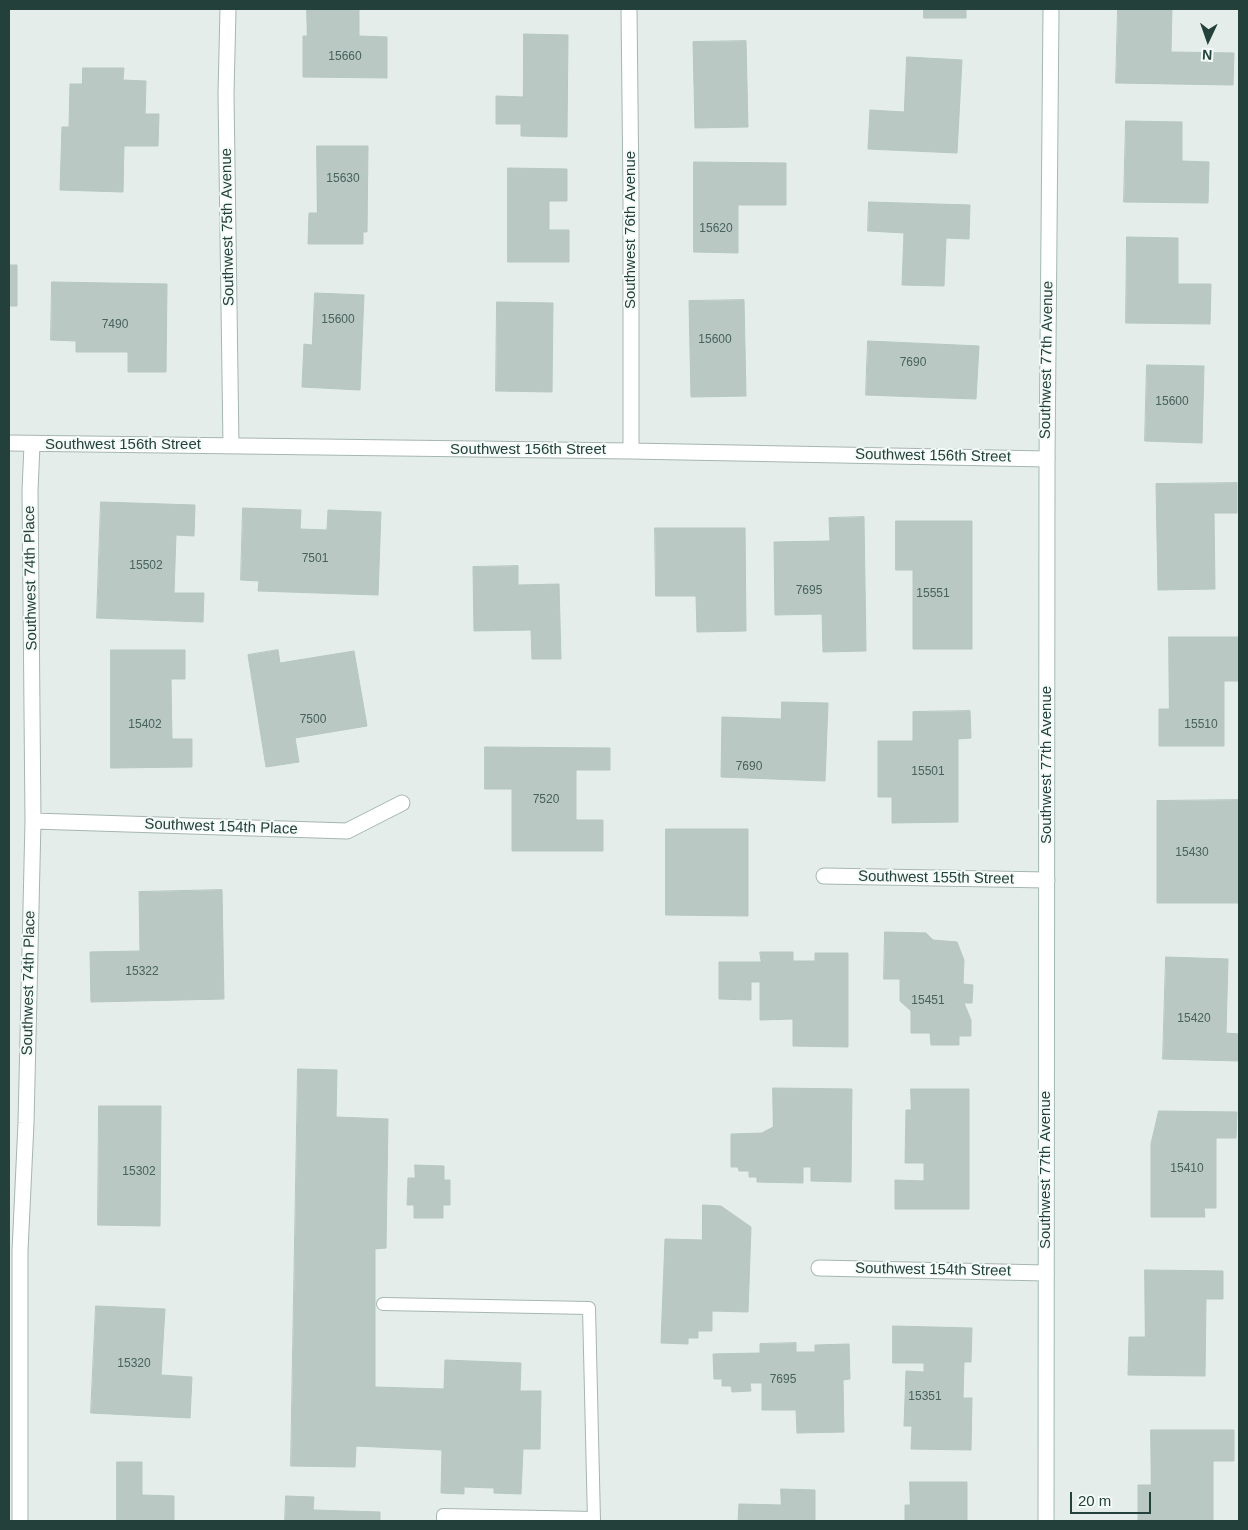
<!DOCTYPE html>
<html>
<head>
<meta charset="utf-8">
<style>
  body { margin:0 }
  #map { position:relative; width:1248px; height:1530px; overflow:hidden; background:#e4edea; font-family:Helvetica,sans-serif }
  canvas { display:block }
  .frame { position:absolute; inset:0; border:10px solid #23403a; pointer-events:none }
  .north { position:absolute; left:1183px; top:15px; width:50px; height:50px; -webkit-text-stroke:4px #f4faf7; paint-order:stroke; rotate:183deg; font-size:14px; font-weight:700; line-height:20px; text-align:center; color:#23403a }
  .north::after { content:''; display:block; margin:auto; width:18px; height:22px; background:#23403a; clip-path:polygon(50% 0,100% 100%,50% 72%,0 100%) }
  .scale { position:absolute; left:1070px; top:1492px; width:81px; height:22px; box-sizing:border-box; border:2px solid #23403a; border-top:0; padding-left:6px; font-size:15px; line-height:18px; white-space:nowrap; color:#23403a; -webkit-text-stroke:4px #f4faf7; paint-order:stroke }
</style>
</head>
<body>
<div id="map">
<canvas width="1248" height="1530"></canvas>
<div class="frame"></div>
<div class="north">N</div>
<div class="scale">20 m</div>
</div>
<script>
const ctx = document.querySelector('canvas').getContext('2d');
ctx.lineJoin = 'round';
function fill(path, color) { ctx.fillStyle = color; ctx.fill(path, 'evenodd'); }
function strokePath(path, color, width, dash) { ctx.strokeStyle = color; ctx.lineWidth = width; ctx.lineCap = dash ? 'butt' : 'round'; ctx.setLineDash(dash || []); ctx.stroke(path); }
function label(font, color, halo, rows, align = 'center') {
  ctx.font = font + ' Helvetica,sans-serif'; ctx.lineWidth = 4; ctx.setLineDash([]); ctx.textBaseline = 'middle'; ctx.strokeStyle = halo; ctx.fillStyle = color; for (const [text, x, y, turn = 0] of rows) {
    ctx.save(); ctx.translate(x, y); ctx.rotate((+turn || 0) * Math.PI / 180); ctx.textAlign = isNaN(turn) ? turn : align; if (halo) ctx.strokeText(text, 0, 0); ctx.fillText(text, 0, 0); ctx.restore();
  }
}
const building = new Path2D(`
  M307 9H359V36L387 37V78L303 77V36H307Z
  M924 9H966V18H924Z
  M1118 9H1172L1171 52 1234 53 1233 85 1116 83Z
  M524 34 568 35 567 137 521 136V124H496V96L523 97Z
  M746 41 748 127 695 128 693 42Z
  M907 57 962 60 957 153 868 149 870 110 904 112Z
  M83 68H124L123 80 146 81 145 114H159L158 146H124L123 192 60 190 62 127H69L70 84H82Z
  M1126 121 1182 122V161L1209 162 1208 203 1124 202Z
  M317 146H368L367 232H363V244H308L309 213H317Z
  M694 162 786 163V205H738V253L694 252Z
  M508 168 567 169V201H549V230H569V262H508Z
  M869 202 970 205 969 239 946 238 944 286 902 285 904 233 868 231Z
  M1127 237 1178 238V284H1211L1210 324 1126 323Z
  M9 265H17V306H9Z
  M52 282 167 284 166 372H128V352H76V341L51 340Z
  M315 293 364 295 360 390 302 387 304 344 312 345Z
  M744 300 746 396 691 397 689 301Z
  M497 302 553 303 552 392 496 391Z
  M868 341 979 346 976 399 866 395Z
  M1147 365 1204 366 1202 443 1145 441Z
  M1237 483V513H1214L1215 589 1158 590 1156 484Z
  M101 502 195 505 194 536 176 535 174 593H204L203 622 97 618Z
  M243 508 301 510 300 529 327 530 328 510 381 512 378 595 258 591 259 581 241 580Z
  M864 517 866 651 823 652 822 614 775 615 774 542 830 541 829 518Z
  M896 521H972V649H913V570H896Z
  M655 528H745L746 631 697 632 696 596H656Z
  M518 566V585L559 584 561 659H532L531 630 474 631 473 567Z
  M1169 637H1239V681H1224V746H1159V709H1169Z
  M111 650H185V679H171L172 739H192V767L111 768Z
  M278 650 280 663 354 651 367 726 295 738 299 762 266 767 248 655Z
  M782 702 828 703 825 781 721 777 722 717 781 719Z
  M970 711 971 738 958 739V822L892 823V797H878V741H913V712Z
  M485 747 610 748V770H576V820H603V851H512V789H485Z
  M1239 800V903H1157V801Z
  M666 829H748V916L666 915Z
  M222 890 224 999 91 1002 90 952 140 951 139 892Z
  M885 932 926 933 933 940 957 942 964 960 963 984 973 985 972 1003H964L971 1020V1036H959V1045H931L930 1033H911V1011L900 1001V979H884Z
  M760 952H793V961H815V953H848V1047L793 1046V1019L760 1020V982H751V1000L719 999V962H761Z
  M1166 957 1228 959 1226 1033 1239 1034V1061L1163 1059Z
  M298 1069 337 1070 336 1117 388 1119 386 1248 375 1249V1387L444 1389 445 1360 521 1363 520 1391H541L540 1449H523L521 1494 494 1493V1488L464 1487V1494L441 1493 442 1450 356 1446 355 1467 291 1466Z
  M773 1088 852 1089 851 1182 811 1181V1167H803V1183L757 1182V1177H749V1171H739L738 1167H731V1134L762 1133 773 1127Z
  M911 1089H969V1209H895V1180L924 1181V1163H905L906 1110H911Z
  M99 1106H161L160 1226 98 1225Z
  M1159 1111 1237 1112 1236 1138H1216V1208H1204L1205 1217H1151V1144Z
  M415 1165 444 1166V1180H450V1205H443V1218H414V1205H407L408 1178H415Z
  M703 1205 721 1206 751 1227 748 1312 712 1311V1331H698V1338H688V1344L661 1343 665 1239 702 1240Z
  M1145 1270 1223 1271V1299H1206L1205 1376 1128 1375 1129 1337H1145Z
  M96 1306 165 1309 161 1375 192 1377 190 1418 91 1413Z
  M893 1326 972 1328 971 1362H964L963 1398H972L971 1450 911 1449 912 1426H904L906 1371 924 1372V1363H893Z
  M796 1343V1352H815V1345L849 1344 850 1379 843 1380 844 1432 797 1433 796 1410H762V1383H750L751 1391 732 1392 731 1386H722V1379H714L713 1354 760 1353V1344Z
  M1151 1430H1234V1461H1213V1521H1138V1485H1151Z
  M117 1462H142V1495L174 1496V1521H117Z
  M910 1482H967V1521H905V1505H910Z
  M781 1489 815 1490V1521H738L739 1504 781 1505Z
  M286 1496 314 1497 313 1510 380 1512V1521H285Z`);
fill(building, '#b9c8c3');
strokePath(building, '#b6c7c1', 1);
const lane = new Path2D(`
  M383 1304 589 1308 594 1521
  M443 1521V1515L594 1518`);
const street = new Path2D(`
  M228 9 226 94 231 446
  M629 9 631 193V451
  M9 443 631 451 1047 459
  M33 821 347 831 402 803
  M824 876 1047 880
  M819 1268 1046 1273
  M20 1521V1251L26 1123 33 821 30 491 32 445`);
const secondary = new Path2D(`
  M1046 1521 1047 459 1051 9`);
strokePath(lane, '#a6b6b2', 14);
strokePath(street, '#a6b6b2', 17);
strokePath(secondary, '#a2b9b3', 17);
strokePath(lane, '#fff', 12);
strokePath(street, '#fff', 15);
strokePath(secondary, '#fff', 15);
label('12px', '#48625c', null, [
  ["15660",345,57],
  ["15630",343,179],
  ["15620",716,229],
  ["15600",338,320],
  ["7490",115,325],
  ["15600",715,340],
  ["7690",913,363],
  ["15600",1172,402],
  ["7501",315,559],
  ["15502",146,566],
  ["7695",809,591],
  ["15551",933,594],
  ["7500",313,720],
  ["15402",145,725],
  ["15510",1201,725],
  ["7690",749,767],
  ["15501",928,772],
  ["7520",546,800],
  ["15430",1192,853],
  ["15322",142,972],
  ["15451",928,1001],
  ["15420",1194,1019],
  ["15410",1187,1169],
  ["15302",139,1172],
  ["15320",134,1364],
  ["7695",783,1380],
  ["15351",925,1397]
]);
label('15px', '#23403a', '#f4faf7', [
  ["Southwest 75th Avenue",228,227,-91],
  ["Southwest 76th Avenue",631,230,-90],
  ["Southwest 77th Avenue",1047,360,-89],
  ["Southwest 156th Street",123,445],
  ["Southwest 156th Street",528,450],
  ["Southwest 156th Street",933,456,1],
  ["Southwest 74th Place",31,578,-91],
  ["Southwest 77th Avenue",1047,765,-90],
  ["Southwest 154th Place",221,827,2],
  ["Southwest 155th Street",936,878,1],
  ["Southwest 74th Place",29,983,-89],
  ["Southwest 77th Avenue",1046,1170,-90],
  ["Southwest 154th Street",933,1270,1]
]);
</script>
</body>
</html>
